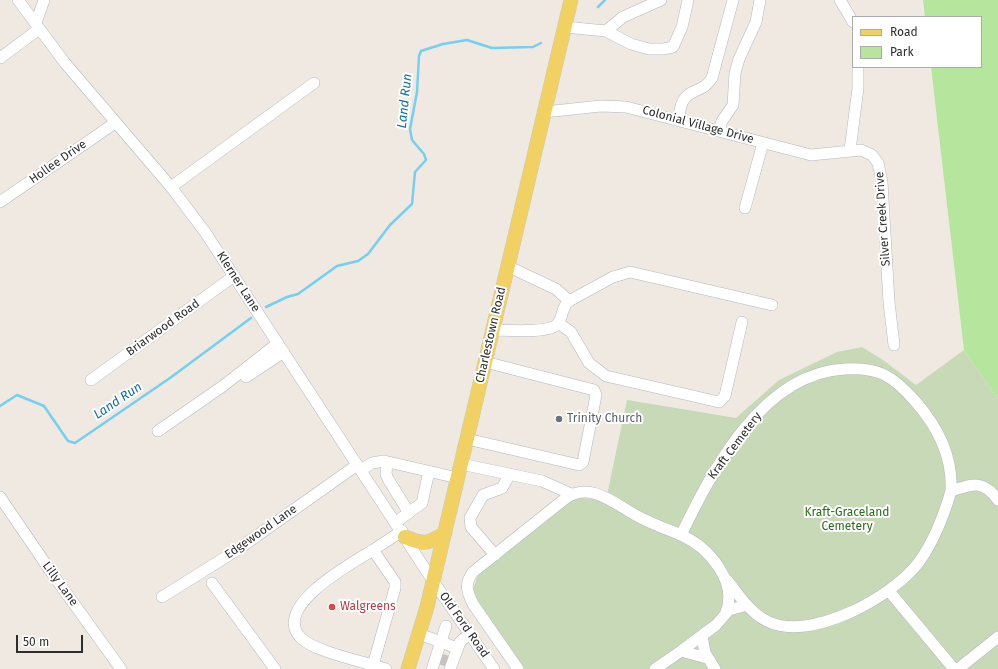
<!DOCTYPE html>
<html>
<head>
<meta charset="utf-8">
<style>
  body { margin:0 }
  #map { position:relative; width:998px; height:669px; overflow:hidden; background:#efe9e1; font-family:"Fira Sans",sans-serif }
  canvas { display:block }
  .legend { position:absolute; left:852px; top:16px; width:130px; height:52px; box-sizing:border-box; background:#fff; border:1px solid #ababab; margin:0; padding:5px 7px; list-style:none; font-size:12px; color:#2e2e2e }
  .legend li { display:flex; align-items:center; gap:8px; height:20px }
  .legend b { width:20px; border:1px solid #ababab }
  .scale { position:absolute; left:16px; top:635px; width:67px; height:18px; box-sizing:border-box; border:2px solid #2e2e2e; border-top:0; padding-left:5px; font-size:12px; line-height:14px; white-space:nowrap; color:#2e2e2e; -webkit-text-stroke:3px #fff; paint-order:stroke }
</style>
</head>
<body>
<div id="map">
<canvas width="998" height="669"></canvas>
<ul class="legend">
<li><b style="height:5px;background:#f2d163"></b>Road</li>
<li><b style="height:11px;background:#b6e59e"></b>Park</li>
</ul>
<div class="scale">50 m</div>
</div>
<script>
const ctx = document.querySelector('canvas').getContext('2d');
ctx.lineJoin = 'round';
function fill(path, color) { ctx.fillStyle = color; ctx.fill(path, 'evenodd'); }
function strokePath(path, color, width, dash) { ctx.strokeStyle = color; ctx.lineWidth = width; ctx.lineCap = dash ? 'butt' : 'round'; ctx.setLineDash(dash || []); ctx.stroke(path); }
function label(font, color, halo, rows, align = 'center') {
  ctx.font = font + ' "Fira Sans",sans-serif'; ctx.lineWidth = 4; ctx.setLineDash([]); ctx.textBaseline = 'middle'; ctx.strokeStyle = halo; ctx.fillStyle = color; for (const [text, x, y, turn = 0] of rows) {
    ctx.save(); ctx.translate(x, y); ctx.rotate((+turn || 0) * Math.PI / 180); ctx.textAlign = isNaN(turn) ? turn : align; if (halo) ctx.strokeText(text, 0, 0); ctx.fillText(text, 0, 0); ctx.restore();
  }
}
fill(new Path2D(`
  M923 0H998V399L964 350 931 67H981V17H925Z`), '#b6e59e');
fill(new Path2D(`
  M862 347 883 360 916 385 964 350 998 399V669H521L473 599V590L479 571 570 500 583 498 606 500 627 400 736 418 779 380 837 352Z`), '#c8d9b8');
strokePath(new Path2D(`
  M598 7 605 0
  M266 307 287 297 298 294 337 266 358 261 368 254 390 225 412 204 415 172 426 160 424 154 412 140 410 129 417 92 419 56 421 51 443 44 467 40 492 48 533 47 541 43
  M0 406 17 395 44 406 68 441 75 443 170 378 251 318`), '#75cff0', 2.5);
strokePath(new Path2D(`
  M437 658 447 661`), '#c8c4bd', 11, [11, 5.5]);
const minor = new Path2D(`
  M18 0 65 63 171 187 205 232 433 581 494 669
  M840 0 853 22
  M36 23 44 0
  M565 27 606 31 631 44 649 49H663L673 47 682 27 688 0
  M606 31 623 17 661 0
  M0 58 39 29
  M544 112 601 106 626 107 811 155 861 150 872 155 878 163 882 182 889 302 894 345
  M678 119C680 114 680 106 683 101 690 88 703 93 712 78L733 0
  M719 131 722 121 733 105 735 73 739 59 756 22 760 0
  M850 150 858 88V67
  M171 187 314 83
  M0 202 115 123
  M745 208 763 143
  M507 266 556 289 569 301
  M558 323 571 332 589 363 606 376 719 402 725 396 742 322
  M492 330C506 330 548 334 558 324 563 318 561 307 569 301L613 277 630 272 772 305
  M246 377 284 352
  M91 380 234 276
  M158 431 223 386 278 343
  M467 439 575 464 579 465 583 462 596 395 594 390 485 362
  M387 462 386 474 388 479 409 513
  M461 464 542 481 571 494
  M361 470 372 463 384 461 458 478
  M0 497 56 579 121 669
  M396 522 422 503 429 471
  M681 535C712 471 762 373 845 369 879 367 893 376 915 401 937 426 953 456 951 491
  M373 550 402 531
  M495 555 471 527 470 518 483 495 502 488 510 474
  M727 580C739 595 750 613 767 621 809 643 893 597 919 562 934 541 944 515 951 491 972 484 983 479 998 500
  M212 583 275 669
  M889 591 954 669
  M162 597 237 550 357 465
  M419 634 457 648
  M702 636 705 653 715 669
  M681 651 716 625 729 610 747 605
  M373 665 395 588V582L373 550C354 562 270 607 301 638 315 652 365 662 386 669
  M432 669 446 626
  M450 669 460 642 470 633
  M518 669 473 604C467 592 464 584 473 572L566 498C592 480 618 507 641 518 655 525 669 530 683 536 709 548 738 582 726 612
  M655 669 681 651 707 658
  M958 669 998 637`);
const major = new Path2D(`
  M405 537C424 545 428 544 445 533
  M408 669 427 607 571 0`);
strokePath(minor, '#b4b7c1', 12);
strokePath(major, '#c9c9c9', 15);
strokePath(minor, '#fff', 11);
strokePath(major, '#f2d163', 14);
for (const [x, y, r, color] of [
  [559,419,4,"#6b7280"],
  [332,607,4,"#e0444e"]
]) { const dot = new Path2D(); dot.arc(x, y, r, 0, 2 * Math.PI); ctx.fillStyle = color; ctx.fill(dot); strokePath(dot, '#fff', 1.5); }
label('12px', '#2e2e2e', '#fff', [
  ["Colonial Village Drive",698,125,15],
  ["Hollee Drive",58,162,-35],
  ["Silver Creek Drive",883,219,-94],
  ["Klerner Lane",238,282,57],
  ["Briarwood Road",163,328,-36],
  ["Charlestown Road",491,335,-77],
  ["Kraft Cemetery",735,446,-53],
  ["Edgewood Lane",261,532,-35],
  ["Lilly Lane",60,584,54],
  ["Old Ford Road",464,625,55]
]);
label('12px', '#5b616d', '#fff', [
  ["Trinity Church",567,419]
], 'left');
label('12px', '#2c6e1b', '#fff', [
  ["Kraft-Graceland",847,513],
  ["Cemetery",847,527]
]);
label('12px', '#be3a42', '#fff', [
  ["Walgreens",340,607]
], 'left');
label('italic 13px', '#0d6fa3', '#fff', [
  ["Land Run",405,101,-84],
  ["Land Run",118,401,-34]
]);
</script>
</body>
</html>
